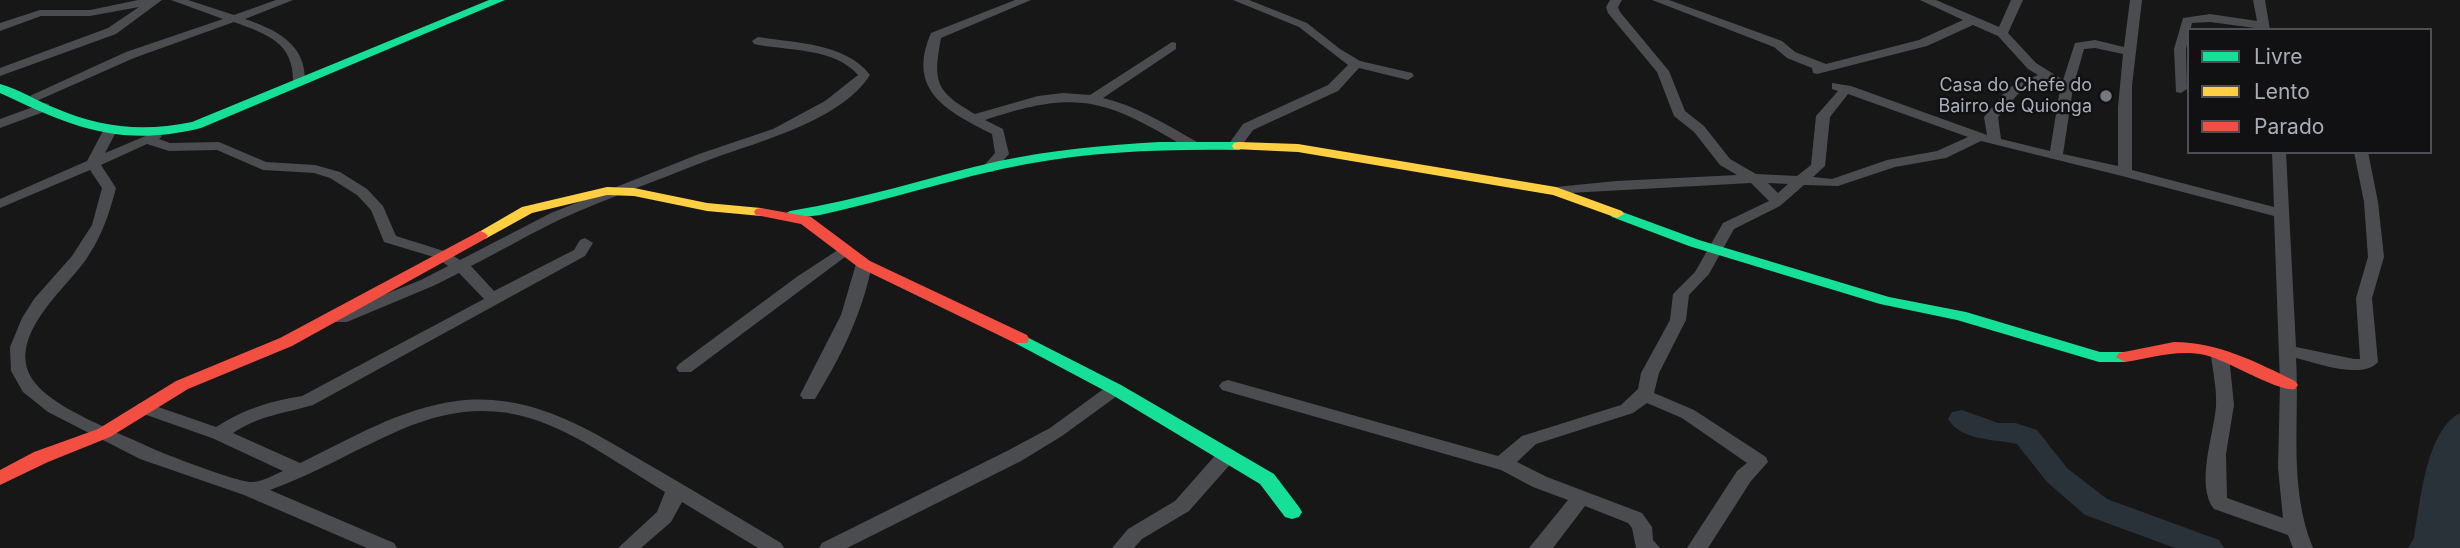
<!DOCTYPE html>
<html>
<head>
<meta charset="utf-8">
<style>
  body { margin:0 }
  #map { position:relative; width:2460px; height:548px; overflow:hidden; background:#171717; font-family:Inter,sans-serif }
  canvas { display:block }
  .legend { position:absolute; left:2187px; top:28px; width:245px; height:126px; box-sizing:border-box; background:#111113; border:2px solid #4d4f55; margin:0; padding:9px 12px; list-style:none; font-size:21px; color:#a8adb8 }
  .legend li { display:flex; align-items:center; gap:14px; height:35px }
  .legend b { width:35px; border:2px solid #4d4f55 }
</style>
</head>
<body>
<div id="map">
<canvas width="2460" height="548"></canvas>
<ul class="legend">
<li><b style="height:9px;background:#16e098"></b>Livre</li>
<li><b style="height:9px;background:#ffcf43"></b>Lento</li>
<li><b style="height:9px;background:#f24e42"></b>Parado</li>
</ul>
</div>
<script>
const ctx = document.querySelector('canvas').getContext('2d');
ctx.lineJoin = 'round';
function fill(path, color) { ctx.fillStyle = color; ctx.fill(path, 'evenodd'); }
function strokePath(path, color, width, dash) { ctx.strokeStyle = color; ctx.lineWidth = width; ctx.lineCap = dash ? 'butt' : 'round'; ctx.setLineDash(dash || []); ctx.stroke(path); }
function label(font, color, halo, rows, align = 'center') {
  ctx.font = font + ' Inter,sans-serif'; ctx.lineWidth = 5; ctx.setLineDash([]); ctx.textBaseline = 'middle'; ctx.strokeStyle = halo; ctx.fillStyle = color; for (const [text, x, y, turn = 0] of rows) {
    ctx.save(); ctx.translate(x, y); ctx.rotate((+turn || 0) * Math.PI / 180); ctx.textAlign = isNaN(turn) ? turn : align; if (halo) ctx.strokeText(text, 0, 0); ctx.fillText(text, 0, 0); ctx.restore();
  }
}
fill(new Path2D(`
  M2460 413V548H2408L2414 538C2420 504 2426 430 2460 413Z`), '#2a3239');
fill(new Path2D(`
  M1962 410 1998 423H2015L2037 430 2067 468 2107 499 2219 540 2224 548H2175L2085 515 2047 482 2017 444C1995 439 1961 441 1948 419L1952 412Z`), '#2a3239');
fill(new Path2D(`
  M138 0H162L116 34 0 76V68L108 28 139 7 90 16H41L0 31V23L40 10H90Z
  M171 0H188L234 15 276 0H293L245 19C277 30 306 44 305 82L299 86 293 82C294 42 266 34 234 22L134 58 32 103H22L21 100 126 52 223 19Z
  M1015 0H1031L941 38C933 82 935 91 975 114L1038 96 1063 93 1090 95 1172 42 1176 43V49L1103 98C1137 106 1167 125 1197 142L1199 145 1197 148H1187C1105 99 1078 89 985 120L1003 129 1009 154 993 172H983L981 169 995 153 992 134C947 111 906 91 931 33Z
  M1233 0H1249L1307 23 1340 49 1360 61 1412 73 1414 76 1408 80 1359 68 1338 91 1253 130 1240 148H1230L1228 145 1243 124 1328 85 1348 65 1299 27Z
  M1610 0H1622L1618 7 1620 12 1669 71 1685 111 1704 126 1730 159 1756 174 1797 176 1811 165 1816 116 1838 91 1832 89V83L1851 86 1987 135 1984 117 2008 88 2038 75 2028 69 1998 36 1973 25 1927 46 1817 74 1813 73 1812 68 1787 58 1774 47 1652 0H1669L1782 41 1795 52 1826 64 1919 40 1963 20 1920 0H1936L1999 27 2011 0H2023L2008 33 2036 63 2063 80 2075 43 2095 40 2124 47 2130 0H2142L2132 86V170L2274 207 2272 152H2286L2296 347 2354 359H2360L2356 298 2368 257 2364 202 2354 152H2368L2378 202 2384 257 2372 298 2378 362C2363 380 2316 363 2296 358 2300 422 2288 487 2313 548H2293L2288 535 2214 509C2195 485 2214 434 2216 406 2217 390 2213 372 2211 356L2220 351 2229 356 2234 405 2226 454 2227 498 2283 518 2278 468 2280 384 2274 216 2122 176 1981 141 1946 158 1895 167 1838 186 1804 185 1780 206 1734 229 1709 274 1689 295 1686 320 1659 373 1654 393 1694 410 1766 457 1768 462 1751 481 1708 548H1687L1737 471 1747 463 1682 418 1647 403 1633 413 1536 444 1517 462 1547 477 1642 513 1652 527 1653 540 1660 548H1636L1632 528 1628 523 1585 506 1553 548H1529L1568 500 1533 487 1501 470 1222 390 1219 386 1222 382 1228 380 1498 456 1522 436 1621 405 1638 389 1641 373 1670 320 1673 294 1695 272 1723 223 1769 201 1751 183 1551 194 1549 191 1556 187 1616 181 1737 175 1720 165 1694 132 1674 116 1657 72 1608 13 1606 7ZM2095 48 2123 54 2118 107V166L2063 154 2073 88 2084 49ZM2047 81 2060 89 2050 151 2001 139 1998 117 2018 94ZM1848 94 1968 137 1937 151 1887 160 1832 179 1813 177 1825 166 1830 117ZM1768 183 1788 184 1778 193Z
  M2253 0H2265L2270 30 2210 22 2192 23 2186 49 2187 89 2181 93 2176 92 2174 49 2183 18 2210 14 2257 21Z
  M758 37C795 43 846 43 870 75 840 122 756 142 706 161 658 180 608 198 561 219 531 233 501 251 471 266L494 291 574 250 580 240 585 238 593 243 585 256 313 405C282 414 261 415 233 433L300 463C350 439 401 408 457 401 534 391 594 433 658 470 699 494 740 518 781 543L784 548H758L682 502 671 522 641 548H618L657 512 665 492C572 436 514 381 400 430 356 449 315 474 270 490L394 543 397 548H367L244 495 140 459 48 412 23 392 11 371 10 347 22 318 34 299 72 256 92 225 102 188 90 170 0 208V199L87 161 103 131 108 130 115 134 105 153 155 132 162 136 159 139 170 143 219 142 266 162 315 165 340 172 367 189 383 206 396 236 447 252 460 260 551 213 699 154 773 129 825 101 858 75C834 47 786 51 754 44L752 41ZM147 144 169 151 217 150 263 170 314 173 330 178 357 195 371 210 384 242 437 258 448 266 421 280 335 314 333 318 335 322H347L433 286 459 273 484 299 302 396C270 401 244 409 216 427L144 402 138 404 135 408 138 412 212 438 283 471C274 475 263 481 253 482 242 484 161 453 147 446 117 432 56 409 36 384 1 342 63 291 85 261 101 238 109 215 116 188L101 165Z
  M44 103 49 104V110L0 128V119Z
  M844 246 852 251 849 254 691 372H679L676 368 679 364 798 276Z
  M864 259 872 264C863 312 841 357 815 399H803L800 395 841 315 856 264Z
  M1115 383 1121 385 1124 389 1121 393 1062 436 1021 461 847 548H819L822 543 1007 451 1050 428 1109 385Z
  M1227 449 1234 450 1236 455 1234 460 1189 511 1142 539 1134 548H1112L1128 529 1175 501 1220 450Z`), '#4b4c50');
fill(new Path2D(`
  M489 0H505L201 128C119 148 73 127 0 93V84C19 89 37 101 55 108 101 128 143 132 192 122Z
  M1159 142H1239L1246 146 1239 150C1168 149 1097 151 1027 164 957 177 889 200 820 215L790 219 783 215 790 211C861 200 929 177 999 161 1052 150 1105 145 1159 142Z
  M1617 210 1699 240 1889 297 1966 312 2100 352H2125L2134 357 2125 362H2099L1957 320 1880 304 1689 246 1612 217 1610 214 1612 211Z
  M1021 334 1121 385 1274 474 1299 507 1302 512 1299 517 1292 519 1285 517 1260 484 1109 393 1015 343 1013 339Z`), '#16e098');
fill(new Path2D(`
  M1239 142 1298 144 1556 187 1622 211 1624 214 1617 218 1553 195 1298 152 1234 149 1232 146 1234 143Z
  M607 187 634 188 707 203 761 208 768 212 761 216 707 211 634 196 607 195 532 213 485 239H475L472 236 522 207Z`), '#ffcf43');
fill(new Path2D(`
  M761 208 811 217 870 261 1027 335 1029 339 1027 343H1015L858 267 801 224 756 215 754 212 756 209Z
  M480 231 485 233 488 236 485 239 292 346 188 389 110 437 48 462 0 485V470L34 452 98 429 176 381 280 338Z
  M2174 342C2218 342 2256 362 2295 381L2298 385 2295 389C2280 393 2227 360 2205 355 2177 349 2153 358 2125 362L2116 357 2119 353Z`), '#f24e42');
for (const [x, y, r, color] of [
  [2106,96,7,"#757880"]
]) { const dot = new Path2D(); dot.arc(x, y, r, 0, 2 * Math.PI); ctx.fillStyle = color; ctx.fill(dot); strokePath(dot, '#111113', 2.5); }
label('18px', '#a8adb8', '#111113', [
  ["Casa do Chefe do",2092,86],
  ["Bairro de Quionga",2092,107]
], 'right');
</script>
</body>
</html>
